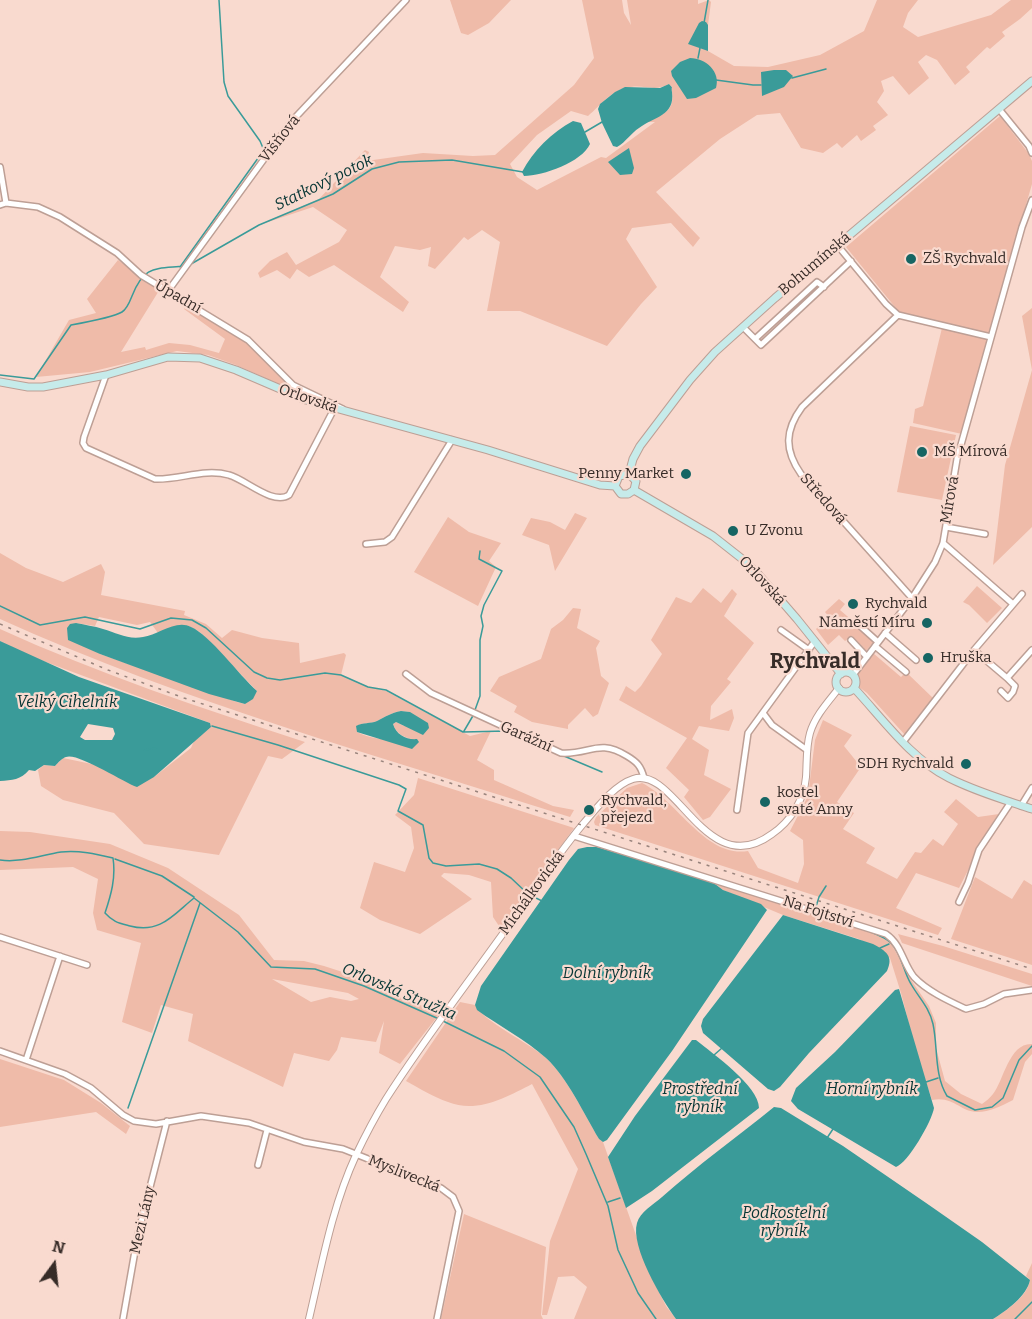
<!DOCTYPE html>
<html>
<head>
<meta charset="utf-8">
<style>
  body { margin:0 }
  #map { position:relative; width:1032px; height:1319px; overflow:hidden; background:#f9dacf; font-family:Bitter,serif }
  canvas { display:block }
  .north { position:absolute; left:24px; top:1235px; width:60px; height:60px; -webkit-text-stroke:4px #f9dacf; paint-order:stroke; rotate:15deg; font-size:16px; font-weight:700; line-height:24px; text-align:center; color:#372c28 }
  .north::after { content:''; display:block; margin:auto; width:21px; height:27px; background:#372c28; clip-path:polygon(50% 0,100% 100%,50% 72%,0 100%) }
</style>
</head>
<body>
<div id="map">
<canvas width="1032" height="1319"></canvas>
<div class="north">N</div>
</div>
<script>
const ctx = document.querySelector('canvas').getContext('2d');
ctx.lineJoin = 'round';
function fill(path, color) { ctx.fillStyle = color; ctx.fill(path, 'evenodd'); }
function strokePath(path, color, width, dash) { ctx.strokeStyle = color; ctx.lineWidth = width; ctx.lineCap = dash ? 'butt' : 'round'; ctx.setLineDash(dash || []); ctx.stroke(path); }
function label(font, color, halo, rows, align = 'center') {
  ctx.font = font + ' Bitter,serif'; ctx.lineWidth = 4.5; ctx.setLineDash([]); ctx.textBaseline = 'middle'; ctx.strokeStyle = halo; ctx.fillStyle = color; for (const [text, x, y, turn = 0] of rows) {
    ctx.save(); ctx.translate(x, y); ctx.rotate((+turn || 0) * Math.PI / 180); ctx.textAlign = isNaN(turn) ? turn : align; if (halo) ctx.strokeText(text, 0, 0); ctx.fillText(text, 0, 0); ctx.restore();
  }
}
fill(new Path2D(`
  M450 0H511L489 23 468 35 461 33Z
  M582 0H622L624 13 631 25 627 0H698V4L709 0 711 2 708 25V51L734 66 768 67 820 55 864 31 877 0H918L908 13 903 27 918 37 991 15 1011 0H1032V8L1020 19 1002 32 1005 36 990 49 987 47 966 67 970 72 955 85 937 60 926 55 918 62 929 78 909 95 893 76 881 81 884 91 877 102 888 115 873 126 876 130 861 141 857 135 842 148 837 143 823 153 801 148 780 113 757 115 720 139 656 192 700 238 693 247 671 223 632 228 626 239 657 287 641 304 607 346 520 311H487L500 242 482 230 468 240 464 237 435 269 428 266 431 247 420 250 395 246 380 277 409 302 403 312 334 265 309 277 297 269 290 279 277 270 260 278 258 273 270 261 287 252 296 265 339 242 347 230 313 207 259 225 319 199 365 150 369 152 366 161 423 153 473 156 495 155 574 85 594 58ZM669 84C674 90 671 85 672 92 675 112 662 114 647 122H655L606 158 601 157 537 190 517 177 510 164 537 135 571 111 588 116C601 105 613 88 631 87 647 85 654 92 669 84Z
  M1000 116 1029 154 1032 161V184L989 333 910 316 899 312 846 247Z
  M118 260 160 289 121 352 145 347 146 350 169 343 190 345 219 353 225 339 184 309 186 305 245 341 299 393 236 365 208 355 177 351 90 372 36 377 69 320 96 313 87 299Z
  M1032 308V527L993 565 1005 465 1032 370 1022 316Z
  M942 328 988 338 962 434 913 423 915 409 923 406Z
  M910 426 956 435 942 500 897 492Z
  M575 513 587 518 555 571 549 545 522 535 531 518 550 522 565 530Z
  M448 517 469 532 501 543 489 561 496 567 478 606 414 572Z
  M0 553 26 568 63 582 101 564 105 572 101 595 185 611 184 615 206 624 222 638 232 630 262 638 299 643 300 663 344 653 346 655 341 675 367 686 386 691 470 736 491 731 477 760 494 770V780L553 806 574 810 570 817C379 756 183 702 0 619ZM99 617 137 625 150 622 158 633C178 625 185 621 202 634L257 691 245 704 237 702 100 654 76 623 95 626ZM401 711 410 712 404 726 396 722 393 724C395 732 404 738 412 739 393 740 374 741 357 732V726C363 722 370 724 377 721 385 717 391 713 401 711Z
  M977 586 1002 608 987 623 969 605 963 602Z
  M703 588 721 603 732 589 737 594 724 616 754 643 727 679 731 682 711 706 710 720 732 709 734 718 729 731 699 726 692 739 709 750 704 775 731 789 710 817 703 820 684 797 689 790 666 768 687 738 619 700 626 686 635 692 641 686 662 654 651 640 676 597 691 603Z
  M839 599 845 604 840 610 875 640 853 667 849 668 841 664 855 652 858 655 864 648 852 636 845 641 839 635 828 645 816 629 829 617 825 612Z
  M573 608 581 609 577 628 600 641 596 648 601 676 609 683 598 714 593 717 585 708 568 725V729L532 722 514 712 517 706 490 691 499 677 541 659 551 629 563 620Z
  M0 629C99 674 201 708 305 742L282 759 268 756 219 855 144 844 114 813 63 800 41 786 38 770 44 765 55 766 63 758 154 777 191 748 194 741 211 727 210 723 27 655 0 641Z
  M873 653 901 677 906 672 934 699 905 735 867 693 859 687 857 674Z
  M823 720 852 735 844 746 861 767 837 802 854 813 843 829 875 848 866 863 897 879 915 852 921 853 933 839 943 846 958 824 944 812 956 799 978 817 999 814 989 829 959 888 916 873 896 908 942 928 938 935 595 825 594 822 596 817 627 788 642 783C677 800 705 858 748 851L758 868 798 883 804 864 803 840 790 831 808 796 815 740Z
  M418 778 574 828 501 929 493 917 491 882 469 875 444 873 441 876 472 899 420 934 380 920 360 908 374 862 405 872 414 848 411 827 395 815 414 795Z
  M0 831 30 832 110 844 168 868 239 915 274 960 304 961 324 966 361 978 406 1000 441 1012 400 1064 379 1053 384 1021 376 1042 341 1037 337 1050 329 1061 294 1053 283 1087 188 1041 193 1014 161 1005 152 1033 122 1022 141 943 97 930 93 913 98 879 73 867 0 870ZM272 979 348 993 359 999 351 1001 330 997 311 1002Z
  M975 877 1012 899 1024 880 1032 885V965L951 939Z
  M711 881 877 934 891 943 911 980 929 1006 936 1023V1048L945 1081 961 1094 982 1104C986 1101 990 1098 993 1094 1004 1080 1009 1043 1032 1044V1054L1025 1062 1013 1100C1001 1106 990 1112 977 1112 960 1112 954 1096 932 1100L917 1055 901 993 890 958 859 939 783 915 723 890Z
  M898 934 943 946 1032 974V986L902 943Z
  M460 1002 475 1005C483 1021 529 1043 545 1057 567 1077 584 1114 599 1139L603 1142 649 1272 666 1306 676 1319H574L587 1287 574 1276 558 1277 547 1315H542L550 1241 578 1169 532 1084C507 1097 477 1114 448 1102 433 1097 419 1088 406 1081Z
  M0 1059 64 1080 101 1103 130 1126 126 1134 96 1112 0 1127Z
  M464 1214 546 1247 541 1315 543 1319H441Z
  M1032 1263V1319H993C1006 1311 1028 1296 1030 1280L1026 1276Z`), '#efbba9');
fill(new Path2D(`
  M702 21 706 22 708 25V51L688 44 699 23Z
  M690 58C706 58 721 72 716 88L696 98 687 99 672 76 671 71 680 62Z
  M774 70H786L793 76 784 87 762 96 761 72Z
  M669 84C674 90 671 84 672 92 675 116 655 116 639 128 631 133 626 142 617 147L613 146 602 123 598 109 600 104 615 92 625 87 660 88Z
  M573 121 581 123 590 144C582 162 543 176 524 176L522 172C533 151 552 132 573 121Z
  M629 148 634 168 632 174 620 175 608 162Z
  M76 623C85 625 94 626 103 629 117 633 128 640 143 637 158 635 176 619 191 627 210 635 239 675 257 691L253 699 245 704 209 694 100 654 68 640 67 628 70 624Z
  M0 641 79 677 210 723 211 727 154 777 137 787C123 782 77 752 66 757 62 758 58 763 55 766L44 765 35 771 29 770C21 780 12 780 0 781ZM88 724 113 728 115 734 112 740H85L80 737Z
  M401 711 410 712 428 723 429 728 423 735 396 722 393 724C396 735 407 740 417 739L419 742 412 749 357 732 356 726C363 722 370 724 377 721 385 717 391 713 401 711Z
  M587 847H597L711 881 723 890 761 904 767 910 672 1051 607 1140 603 1142 599 1139C584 1114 567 1077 546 1058 525 1039 499 1026 477 1010L475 1005 481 986 569 860 578 849Z
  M783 915 873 944C886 951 894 956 887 971L809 1053 780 1087 774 1091 768 1089 703 1033 701 1026 703 1019Z
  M899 989 934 1108C932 1121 908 1163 896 1167L798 1109 791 1101 796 1088 835 1052 895 990Z
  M692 1040H696C713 1054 759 1086 759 1108L652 1191 626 1208 608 1157 635 1116Z
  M774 1107 781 1108 843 1146 929 1205 982 1242 1030 1280C1027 1296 1006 1311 993 1319H676C662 1300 630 1246 637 1223 640 1212 654 1204 662 1197 698 1165 737 1137 774 1107Z`), '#3a9b99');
strokePath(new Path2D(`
  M704 23 708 0
  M698 58 700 48
  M792 78 826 69
  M716 80 753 85H761
  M585 132 602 122
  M191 264 259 225 333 194 372 169 399 162 452 160 523 172
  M180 267 261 154 263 148 260 141 228 96 224 82 219 0
  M0 375 34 379 71 325C82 323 114 317 122 312 127 309 130 301 132 296 144 265 155 269 184 266
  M0 606 40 625 85 617 140 629 171 618 192 620 206 628 254 672 267 678 280 680 325 673 341 675 368 687 386 690 463 732 506 731 524 739
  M475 710 480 696V640L483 626 481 616 484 605 502 571 479 559 480 551
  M212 726 278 745 399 785 406 789 398 811 423 825 429 858 433 863 446 866 479 864 497 869 511 878 528 894
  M464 731 474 714
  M144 750 157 748
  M564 756 602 772
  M115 859 162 876 194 897
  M0 860C21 863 41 855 61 852 79 850 96 854 113 858 116 878 111 895 105 913 113 922 119 923 130 926 160 934 173 915 194 898L238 932 271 967 315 969 364 986 439 1019
  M532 896 542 901
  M788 906C808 913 879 930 891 943 902 954 903 971 911 984 919 998 929 1007 933 1024 938 1047 934 1075 947 1096L975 1110 992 1107 1003 1098 1019 1060 1032 1046
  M815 910 819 897 826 886
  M880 948 889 944
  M443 1021 504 1051 540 1077 574 1127 586 1154 608 1206 618 1250 638 1293 656 1319
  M714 1055 722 1048
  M926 1082 938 1078
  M128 1108 200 903
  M827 1138 833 1129
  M608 1202 620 1198
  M1015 1319 1032 1302`), '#3a9b99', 1.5);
const minor = new Path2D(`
  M999 109 1029 146 1032 153
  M0 167 6 203
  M0 205 6 203 38 207 60 217 117 253 141 275 248 340 293 385 343 409
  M838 246 886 304 898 315 991 337
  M168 291 291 122 406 0
  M898 315 802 407C785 430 784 450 801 474L912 598
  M743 327 761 345 851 261
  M755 339 817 282 824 287
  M106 375 84 437 83 443 86 448 155 479C180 480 204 468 229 475 245 479 273 506 289 495L334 409
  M946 527 985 534
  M943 543 1013 604
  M366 544 385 542 392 537 452 440
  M858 624 878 642
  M781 630 809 650
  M885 633 916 660
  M851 640 867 657
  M875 646 906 672
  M974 650 1007 678 1032 650
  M406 674 431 693 561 753C590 755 598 738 627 756 637 762 641 766 644 778
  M853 675 912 598 935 562 943 543 957 459 1022 227 1032 200
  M1001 691 1008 698 1013 692 1015 686 1007 678
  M763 713 772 725 807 750
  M903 742 974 650 1022 594
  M1021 806 1032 788
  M737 810 748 733 815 641
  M574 836 886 934C902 945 903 964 914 977 927 991 949 1001 966 1009L984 1004 1004 994 1032 990
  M959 902 968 883 979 850 1011 802
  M0 937 87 965
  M0 1051 65 1074 91 1088 123 1115 134 1121 156 1124 201 1116 249 1123 304 1142 343 1149 441 1188 453 1197 459 1211 437 1319
  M26 1060 60 956
  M258 1165 267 1130
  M123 1319 138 1234 167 1121`);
const tertiary = new Path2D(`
  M309 1319C322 1264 332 1207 356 1155 365 1136 375 1117 386 1099 421 1044 461 992 499 939 527 901 553 860 583 824 596 809 614 785 633 779 676 765 706 883 772 834 791 821 804 800 806 777 807 762 806 747 810 733 815 716 828 702 839 688`);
const secondary = new Path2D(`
  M0 382 28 387H43L106 375 168 357 200 358 236 370 306 400 488 450 600 485 615 486
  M629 474 633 459 640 446 690 380 715 352 775 298 1032 81
  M629 474 636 481 634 490
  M615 486 621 494H628L634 490
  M615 486 619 476 629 474
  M634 490 713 536 741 558 758 574 797 619 841 674
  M836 682a10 10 0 1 1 20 0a10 10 0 1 1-20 0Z
  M854 688C883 719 910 758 949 778 975 791 1004 800 1032 809`);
strokePath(minor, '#bd9f95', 8);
strokePath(tertiary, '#bd9f95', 8);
strokePath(secondary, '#bd9f95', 9);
strokePath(minor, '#fff', 5);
strokePath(tertiary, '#fff', 6);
strokePath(secondary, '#c6ebea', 7);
strokePath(new Path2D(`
  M0 624 108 670 184 698 1032 969`), '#98837c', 1.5, [3, 6]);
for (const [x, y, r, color] of [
  [911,259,6,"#166563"],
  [922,452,6,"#166563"],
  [686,474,6,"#166563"],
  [733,531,6,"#166563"],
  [853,604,6,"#166563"],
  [927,623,6,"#166563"],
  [928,658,6,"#166563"],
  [966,764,6,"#166563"],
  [765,802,6,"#166563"],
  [589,810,6,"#166563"]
]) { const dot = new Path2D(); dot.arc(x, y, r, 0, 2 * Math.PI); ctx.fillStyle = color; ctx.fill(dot); strokePath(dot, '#f9dacf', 2); }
label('15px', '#372c28', '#f9dacf', [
  ["Višňová",280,139,-52],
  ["Bohumínská",815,264,-40],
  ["Úpadní",178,297,30],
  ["Orlovská",308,399,19],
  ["Středová",823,499,49],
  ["Mírová",950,500,-80],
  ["Orlovská",762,581,47],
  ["Garážní",526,737,24],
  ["Michálkovická",532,893,-54],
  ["Na Fojtství",818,912,18],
  ["Myslivecká",404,1174,22],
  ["Mezi Lány",143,1220,-77]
]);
label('15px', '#372c28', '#f9dacf', [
  ["ZŠ Rychvald",923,259],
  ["MŠ Mírová",934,452],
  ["Penny Market",674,474,"right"],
  ["U Zvonu",745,531],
  ["Rychvald",865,604],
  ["Náměstí Míru",915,623,"right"],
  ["Hruška",940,658],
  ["SDH Rychvald",954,764,"right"],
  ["kostel",777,793],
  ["svaté Anny",777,810],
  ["Rychvald,",601,801],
  ["přejezd",601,818]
], 'left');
label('italic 16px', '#073635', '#f9dacf', [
  ["Statkový potok",324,183,-26],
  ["Velký Cihelník",67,703],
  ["Dolní rybník",607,974],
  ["Orlovská Stružka",399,992,23],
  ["Prostřední",700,1090],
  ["rybník",700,1108],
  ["Horní rybník",872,1090],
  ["Podkostelní",784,1214],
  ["rybník",784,1232]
]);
label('bold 21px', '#372c28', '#f9dacf', [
  ["Rychvald",815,662]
]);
</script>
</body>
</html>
